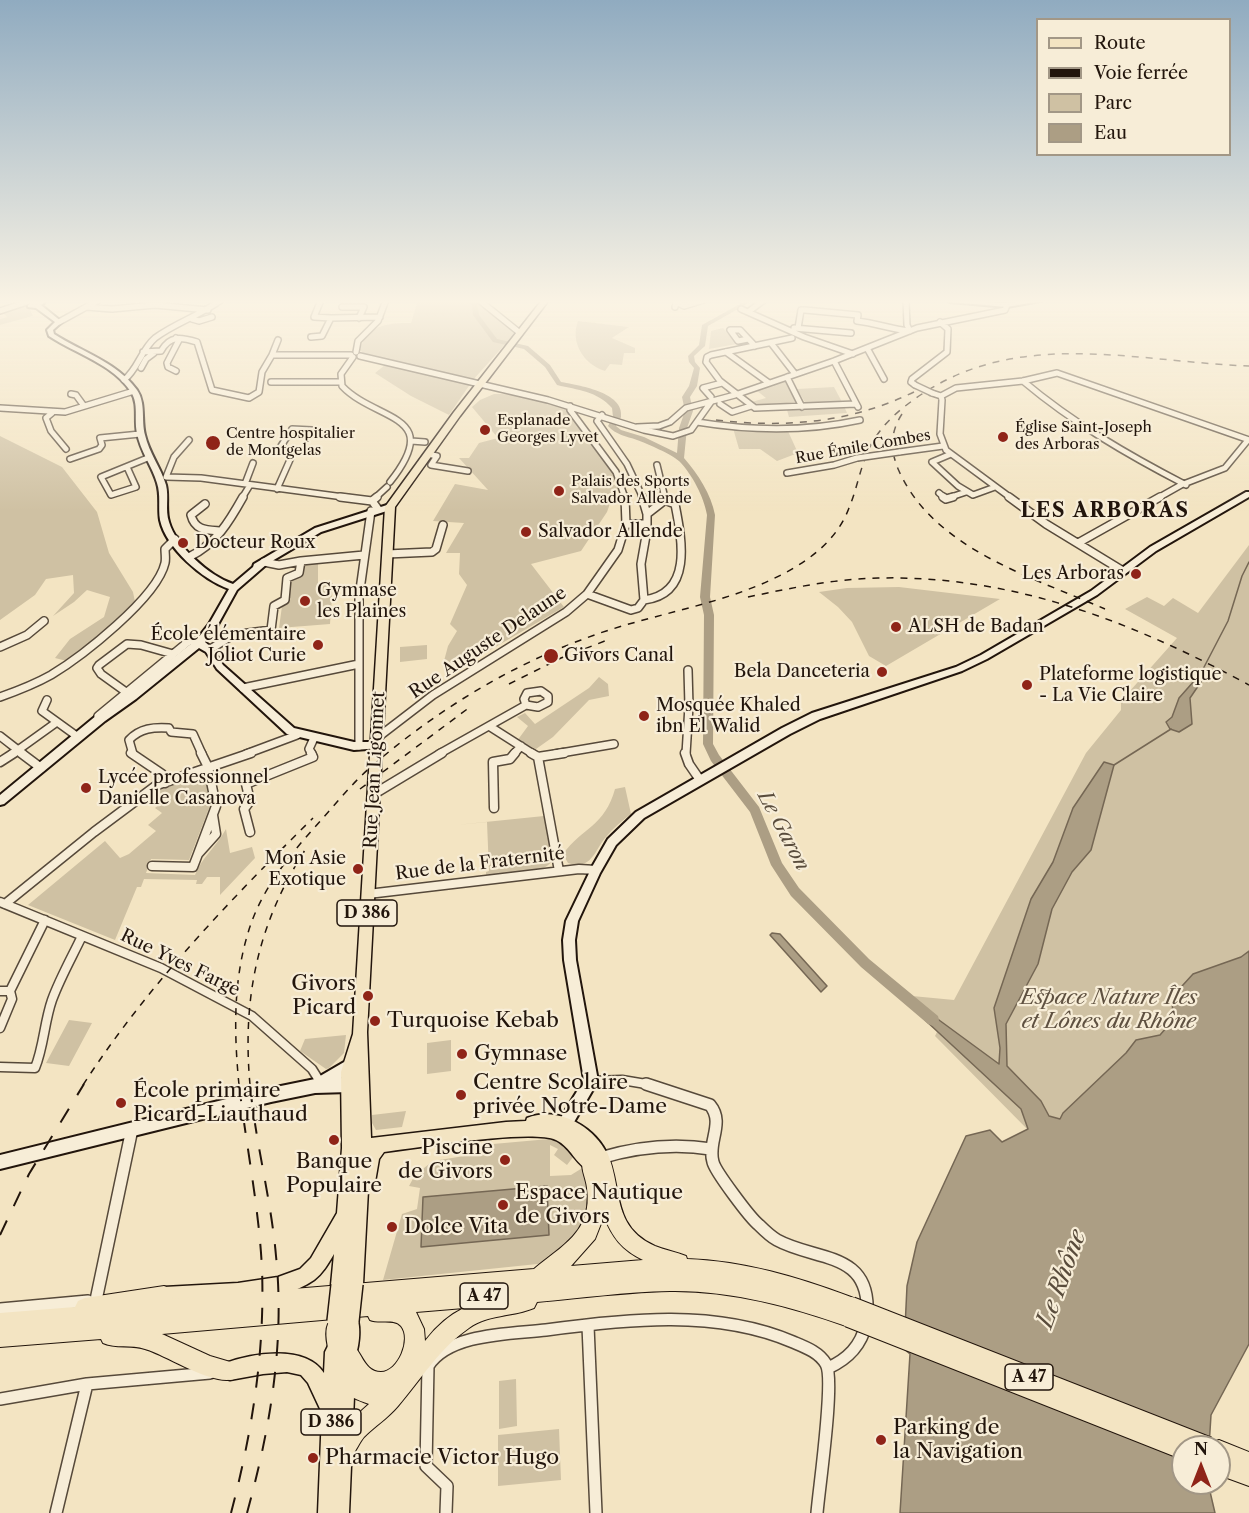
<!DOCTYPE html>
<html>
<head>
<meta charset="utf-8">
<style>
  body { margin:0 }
  #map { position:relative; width:1249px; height:1513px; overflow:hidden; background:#f3e4c2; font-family:"Libre Caslon Text",serif }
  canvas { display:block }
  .legend { position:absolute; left:1036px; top:18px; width:195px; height:138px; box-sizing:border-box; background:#f7edd7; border:2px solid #a29786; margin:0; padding:8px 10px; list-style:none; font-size:18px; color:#22150c }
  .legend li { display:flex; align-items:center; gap:12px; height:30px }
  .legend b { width:30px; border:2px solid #a29786 }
  .north { position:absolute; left:1171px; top:1435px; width:60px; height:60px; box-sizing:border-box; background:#f7edd7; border:2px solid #a29786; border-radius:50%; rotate:0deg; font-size:16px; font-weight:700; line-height:24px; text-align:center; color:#22150c }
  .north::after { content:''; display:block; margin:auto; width:21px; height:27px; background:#8f2418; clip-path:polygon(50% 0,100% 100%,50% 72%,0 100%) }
</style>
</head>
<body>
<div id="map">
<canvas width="1249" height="1513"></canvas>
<ul class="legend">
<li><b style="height:8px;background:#f3e4c2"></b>Route</li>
<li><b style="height:8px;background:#22150c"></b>Voie ferrée</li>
<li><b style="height:16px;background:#cfc1a3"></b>Parc</li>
<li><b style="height:16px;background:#ac9e84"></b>Eau</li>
</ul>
<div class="north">N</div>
</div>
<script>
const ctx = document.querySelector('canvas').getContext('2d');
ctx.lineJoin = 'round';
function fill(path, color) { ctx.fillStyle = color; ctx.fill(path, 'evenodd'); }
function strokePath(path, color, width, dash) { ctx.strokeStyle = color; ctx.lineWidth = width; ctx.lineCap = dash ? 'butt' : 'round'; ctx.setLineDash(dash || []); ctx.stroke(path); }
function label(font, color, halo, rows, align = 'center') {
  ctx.font = font + ' "Libre Caslon Text",serif'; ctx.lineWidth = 4.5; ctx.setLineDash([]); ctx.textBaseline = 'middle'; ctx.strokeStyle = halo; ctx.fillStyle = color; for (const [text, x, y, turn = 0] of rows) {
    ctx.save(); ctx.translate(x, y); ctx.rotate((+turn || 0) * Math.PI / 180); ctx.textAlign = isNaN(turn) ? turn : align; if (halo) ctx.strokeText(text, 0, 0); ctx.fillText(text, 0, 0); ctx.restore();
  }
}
fill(new Path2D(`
  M418 300H481L498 319 516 332 473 380 449 415 411 396 375 373 385 365 363 359 365 355 360 350C366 324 390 323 411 323Z
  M27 303 33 316 0 325V319L7 317 1 311Z
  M578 321 629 327 612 338 635 348V353H624L622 365 610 364 605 371C583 364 570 342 578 321Z
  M723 328 737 344 709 349 711 331Z
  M787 380 798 405 759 407 748 403 766 398 756 390Z
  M834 387 842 402 806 404 797 389Z
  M494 394C508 393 552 399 564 407 576 415 610 466 617 480L611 484 618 486 619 490 614 492 607 512 581 551 531 564 564 607 461 667 444 661 448 646 457 631 450 624 467 585 459 574 460 553H446L464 523 433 521 455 484 488 490 459 458H469L479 443 498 438 472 407 480 400Z
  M844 406 847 413 789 417 787 410Z
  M733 428 787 429 798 453 777 461 760 449H739Z
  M0 436 62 467 97 512 109 553 133 592 135 602 121 619 67 661 55 658 70 639 104 617 110 597 87 590 74 602 53 616 74 593 73 575 46 579 35 595 0 620Z
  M1249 545V1083L1135 1238 935 1036 942 1022 912 996 954 1000 1086 753 1121 710V701L1177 638 1125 609 1147 597 1164 606 1173 598 1198 613Z
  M318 562V584L333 583 330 624 279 628 282 606 291 599 288 596 292 579 303 572 305 564Z
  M899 587 1000 599 886 666 869 656 852 622 838 607 819 592 847 588Z
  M427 645V659L400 662V647Z
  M599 677 608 684 609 696 589 700 553 737 536 749 517 741 528 726 517 717 525 713 535 724 589 688Z
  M206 772 213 798 189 860 151 859 146 873 195 875C202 857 217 846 226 829L230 853 252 847 255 858 220 895V877H207L202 884H196L197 880 144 879 141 887H137L115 940 28 905 105 841 120 858 129 854 156 831 148 825 162 813 155 808 167 798 157 791Z
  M625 787 631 814C622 821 613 828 606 837 596 847 592 872 568 863L563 854C582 828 605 826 615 789Z
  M544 816 552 861C543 876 501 873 486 875V872L489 871 487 822 456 825Z
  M69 1020 92 1023 69 1066 46 1063Z
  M346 1035 344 1053 329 1068 326 1069 300 1051 305 1039Z
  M451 1040V1071L427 1074V1043Z
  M406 1111 402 1127 376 1130 372 1123V1115Z
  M549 1139 560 1142 576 1153 567 1165 554 1155 558 1149 550 1145V1176L571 1175 584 1167 590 1201 584 1220 578 1234 547 1263 383 1280 402 1214 417 1209 420 1188 409 1186 415 1175 433 1161 477 1154 482 1152V1145Z
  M516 1379 517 1426 499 1429V1381Z
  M559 1429 561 1480 498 1486V1435Z`), '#cfc1a3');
const water = new Path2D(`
  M1202 672 1205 676 1190 698 1192 724 1179 732 1170 729 1166 722 1172 717 1179 698Z
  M1104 762 1114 765 1091 850 1072 872 1052 909 1038 964 1006 1024 1007 1066 1041 1101 1049 1116 1060 1119 1063 1113 1126 1053 1136 1040 1160 1035 1173 1020 1172 997 1193 974 1241 957 1249 951V1344L1211 1415 1209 1447H1183V1483H1208L1215 1513H900L910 1354 904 1349 907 1286 917 1242 966 1136 990 1130 1002 1142 1028 1129 1021 1109 925 1020 923 1012 939 1020 999 1064 1000 1048 994 1008 1031 899 1053 862 1073 808Z
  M772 933 780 934 827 986 821 992 770 935Z
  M547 1186 549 1235 421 1247 423 1197Z`);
fill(water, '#ac9e84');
strokePath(water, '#756754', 1.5);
strokePath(new Path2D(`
  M1202 671 1228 621 1242 576 1249 562
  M1114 765 1171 729`), '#756754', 1.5);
fill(new Path2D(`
  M462 300H469L477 303 479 315 497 339 528 346 550 365 561 382C577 385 625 392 621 417 620 420 617 423 616 426L621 430 644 437 677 453 679 428 685 411 682 397 689 386 694 368 689 362 688 356 699 345 702 325 747 300H754L708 326 705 346 694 356 695 362 700 368 697 386 690 397 693 411 687 428 684 458C698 474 711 494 715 515L710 597 714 615 713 744 719 755 759 807 782 863 799 888 869 959 938 1016 939 1020 938 1024 933 1026 928 1024 861 967 791 896 771 865 750 812 711 761 703 744 704 615 700 597 707 515C704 497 692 474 679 461 671 454 648 444 637 440 626 436 616 435 608 426L613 417 612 408C597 391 578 390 557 385L545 367 524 349 493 342 473 315 472 305Z`), '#ac9e84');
const streetFar3 = new Path2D(`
  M479 300 520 333
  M906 300 907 325 910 331
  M86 307 112 309 155 305 208 310
  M342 307H364L359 318
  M675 307 676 302 684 306 704 300
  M741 309 804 337 853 354
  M0 311 30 301
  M748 312 764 300
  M331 318 380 317
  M192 319 199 321 212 317
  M59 322 99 300
  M794 328 851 333
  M798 328 801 310H805L858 315 857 321C876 323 890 329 909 331
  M311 337 322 336 331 318 314 317 321 300
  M176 338 179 340 167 363 168 367 176 371
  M792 338 711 355 707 357 706 362 720 381 755 408 856 404
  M748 339 738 341 730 330H740L755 346
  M771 343 795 374
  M867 348 884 379
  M143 352 161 351C170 335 181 337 197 342L212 390 249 398 259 392 262 372 272 355H351
  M356 352 358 341 378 321 386 300
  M726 352 769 383
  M272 355 278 340
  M360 356 548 400 644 430 673 436 691 430 711 402
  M353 357 341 374 342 386C376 422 445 413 390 482
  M834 361 858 407
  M141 368 146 359 154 353
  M787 377 802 407
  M124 380C138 369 141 350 155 338 175 323 201 315 221 300
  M1023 381C1073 423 1128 455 1186 485
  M271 382H341
  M915 385 911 382 912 379 947 352 948 329 940 322
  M932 393 941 396 942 400 940 434 946 450 1011 498
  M71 394 76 395 84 406
  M941 396 956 388 1023 381 1057 373 1249 440
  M711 397 703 388 722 383
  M720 404 732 412 751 406
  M570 406V410L616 472 625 498
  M0 408 65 412 134 391
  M52 413 46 418 51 431 66 449
  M602 415 597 421 627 464 643 498
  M697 422C752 431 805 432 860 420
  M637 427 659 426 670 422 686 408 735 395 834 361 917 328 1005 310 1007 305
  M189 440 174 457 166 477 201 478 351 498
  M411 441 425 442
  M899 452 943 446
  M428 454 437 456 431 465 468 471
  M951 454 932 462 958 486 973 495 995 487
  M70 459 99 449 102 445 100 438 140 434
  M657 465 665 498
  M127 467 136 487 111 495 101 477 150 457
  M787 473 834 465 857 458
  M245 484 253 463
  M277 489 293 453 281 446 292 429 312 430
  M939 493 945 498
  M242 498 250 485
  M375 498 387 487
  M948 498 966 492
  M1158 498 1181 485 1225 468 1248 440`);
const streetFar2 = new Path2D(`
  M340 497 372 501 378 509
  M642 497 647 514
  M664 497 665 500
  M943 497 946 499 953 497
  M1009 497 1046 524 1123 571
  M665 500 675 504C682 540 693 594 644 600L641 564 647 530V514Z
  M372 501 377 497
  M205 504 191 515C195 531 207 530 221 531
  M626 524H647
  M1078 543 1160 497
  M387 554 432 552 436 549 443 525
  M189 557C216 544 229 522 243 497
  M264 562 279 565 301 561
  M587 594 631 610 638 608 644 600
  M0 647 27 635 44 621
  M209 650 233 635 271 630 274 606 285 600 287 578 299 573 301 561 364 555
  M243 688 359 664
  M541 691 548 696V702L538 707 526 705 524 699 527 693Z
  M126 692 101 674 97 668 99 665 127 644 141 645 173 654
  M0 697C17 691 35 684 51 675 81 657 157 598 165 563 166 559 165 553 165 549L175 539
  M47 700 42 711 78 737
  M98 716 189 641H196
  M489 726 533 754
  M0 736 18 750 57 722
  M377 738 433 695 566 612 587 594 618 550 626 524 625 497
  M359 746V597L371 511
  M12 754 18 750 23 754
  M133 754 129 740C140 728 154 727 169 728L171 732 193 734 202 754
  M246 754 297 735
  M312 754 309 749 314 738
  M439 754 526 705
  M514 754 521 746
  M555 754 614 744
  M686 754 689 706 688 670`);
const streetFar1 = new Path2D(`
  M21 753 41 768
  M131 753 162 774 165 783
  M201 753 208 767 216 806 198 854 216 834 213 815
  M531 753 538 757 559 871
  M685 753 689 764 700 780
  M538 757 564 753
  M0 762 14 753
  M374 794 442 753
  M494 808 493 762 510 759 515 753
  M250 832 244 809 250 801 246 784 313 757 311 753
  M152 866 193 867 198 854
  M368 894 579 869 596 870
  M0 902 161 968 252 1016 312 1069 322 1085
  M5 904 94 832 157 785 251 753
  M0 991H10
  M0 1028 12 999 10 991 45 920
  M0 1067 35 1068C44 1046 44 1023 52 1000 60 978 72 957 82 936
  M591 1081 622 1080 652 1085`);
const street = new Path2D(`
  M646 1084 710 1105C725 1123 707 1142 713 1162 715 1171 750 1218 759 1225 764 1230 770 1236 777 1240 815 1261 870 1251 867 1312
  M600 1158C637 1147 673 1143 711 1149
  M96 1300 132 1129
  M0 1309 88 1301
  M588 1326 596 1513
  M828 1368C848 1359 861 1346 866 1324
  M0 1399 87 1384 210 1373
  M56 1513 87 1384
  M446 1513 447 1486 426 1466 428 1366C449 1333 511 1334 546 1330 627 1319 716 1309 793 1342 805 1347 819 1352 826 1364 835 1380 819 1488 817 1513`);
const secondary = new Path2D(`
  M35 300 43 302 44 303 41 305 62 322 53 330 54 334C82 352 117 362 137 390 146 403 141 420 145 435 149 453 161 468 166 485 169 497 165 510 169 522 176 546 209 576 233 584L253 567 254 564 315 528 387 505H393V509L321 532 267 564 237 590 216 628 205 642 212 648 223 665 294 728 354 742H381L382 745 381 748 354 750 287 734 217 669 206 652 199 648 136 699 105 721 4 804 0 805V795L97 715 128 693 192 643 193 639 198 638 209 624 229 589C203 580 166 548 160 520 158 508 161 495 157 483 152 466 140 451 137 433 134 419 139 404 131 392 113 364 76 354 49 336L47 330 55 322 36 308 28 307V305Z
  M947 300C967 298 988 304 1008 303 1021 302 1034 299 1046 300L1007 307 950 302Z
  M1246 492H1249V497L1156 551 1097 595 987 659 962 671 820 719 790 734 644 818 616 845 600 873 578 921 575 940 576 960 598 1081 567 1134 562 1136 557 1134 555 1129 557 1124 584 1080 564 960 563 940 566 921 592 867 608 839 636 812 782 728 812 713 956 667 981 655 1091 591 1150 547Z
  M351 1058 356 1060 358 1065 356 1070 341 1078 354 1080 356 1085 354 1090 349 1092 315 1093 271 1102 0 1169V1155L271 1088 315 1079Z`);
const primary = new Path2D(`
  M542 300H549L460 416 395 507 367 1032 371 1138 506 1122 526 1121 527 1118C559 1105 597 1128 609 1158L607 1164 601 1166 597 1165 596 1169 590 1171C576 1165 571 1147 556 1140 530 1129 418 1148 384 1152L379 1159 374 1188 368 1190 363 1284 360 1290 354 1293 347 1289 340 1294 334 1291 331 1285 334 1254C328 1264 323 1273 314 1280 277 1306 208 1303 164 1305L158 1302 155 1296 158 1290 164 1287 238 1283 278 1277 300 1269 311 1258 337 1213 342 1148 341 1072 353 1034 385 507 454 412Z
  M350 1312 356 1315C362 1327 359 1350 353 1362L348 1365 353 1366 355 1373 349 1513H318L322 1413 308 1383 301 1375 287 1372 263 1374 230 1380 223 1378 221 1371 223 1364C251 1353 305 1344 324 1373L325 1352 328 1346 334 1343 339 1345 341 1321 344 1315Z`);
const highway = new Path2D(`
  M601 1149 607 1152C623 1189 611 1226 655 1246 665 1250 676 1252 686 1256L687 1259C744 1261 798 1277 851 1297L858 1300 861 1307 856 1324 849 1327C792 1307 731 1290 670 1291 625 1292 581 1298 537 1302L534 1308C513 1317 488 1314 469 1328 440 1348 421 1379 398 1406 388 1418 375 1426 364 1437 356 1447 354 1459 341 1464L333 1461 330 1453C339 1432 353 1418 369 1404 364 1402 357 1400 352 1397 338 1387 321 1339 328 1324L335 1321 342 1324 348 1342C362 1347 362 1372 381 1372 398 1372 412 1339 401 1326 394 1318 379 1324 370 1320L368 1316 162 1334 210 1356 237 1364 240 1371 237 1378C214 1388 169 1356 145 1349 131 1344 116 1349 103 1343L101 1339 0 1347V1313L75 1307 78 1301 85 1298 164 1286 171 1289 173 1299 534 1269C561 1246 593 1232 587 1188 586 1177 579 1167 584 1157L590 1154 593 1155 595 1152ZM604 1216C612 1237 622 1250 643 1260L571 1266 595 1239ZM464 1308C449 1315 435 1328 425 1341L424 1329 416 1312Z
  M1219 1440 1249 1452V1486L1219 1475V1447H1210L1211 1443Z`);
strokePath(streetFar3, '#56493a', 8);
strokePath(streetFar2, '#56493a', 10);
strokePath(streetFar1, '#56493a', 11);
strokePath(street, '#56493a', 14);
strokePath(secondary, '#22150c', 4);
strokePath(primary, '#22150c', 3);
strokePath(highway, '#22150c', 2);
strokePath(streetFar3, '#f7edd7', 5);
strokePath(streetFar2, '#f7edd7', 7);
strokePath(streetFar1, '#f7edd7', 8);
strokePath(street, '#f7edd7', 11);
fill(secondary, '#f7edd7');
fill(primary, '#f3e4c2');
fill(highway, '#f3e4c2');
strokePath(new Path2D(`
  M902 414C890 432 890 451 899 471 934 549 1032 577 1105 609
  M716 420C786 428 850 423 914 392
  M748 597C791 588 834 579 878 578 1013 575 1133 622 1249 685
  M509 684 561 658 610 639
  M360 789 470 707
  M83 1085C147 986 229 901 313 818
  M239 1085C234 1034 233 982 248 933 260 892 287 858 315 827 334 806 351 784 372 766 433 713 506 668 581 640 647 614 718 607 781 575 810 560 837 540 849 508 857 489 860 468 869 449 880 425 901 408 922 394 1021 328 1138 362 1249 366
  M250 1085C242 997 258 922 307 847`), '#22150c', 1.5, [7, 7]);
strokePath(new Path2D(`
  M0 1235 29 1174 84 1084
  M231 1513C252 1433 265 1352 262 1269 259 1207 246 1145 239 1084
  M247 1513C270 1429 285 1343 276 1256 271 1198 255 1141 250 1084`), '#22150c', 2, [16, 16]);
const streetBridge = new Path2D(`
  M915 385 932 393
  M857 458 899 452`);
const primaryBridge = new Path2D(`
  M336 1321 340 1285
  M350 1321 354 1284`);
const highwayBridge = new Path2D(`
  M851 1307 1208 1447
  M849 1317 1183 1449`);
strokePath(streetBridge, '#56493a', 8, []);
strokePath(primaryBridge, '#22150c', 20, []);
strokePath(highwayBridge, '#22150c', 22, []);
strokePath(streetBridge, '#f7edd7', 5);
strokePath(primaryBridge, '#f3e4c2', 17);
strokePath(highwayBridge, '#f3e4c2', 20);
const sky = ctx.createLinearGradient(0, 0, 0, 511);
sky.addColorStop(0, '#90abc0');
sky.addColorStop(0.59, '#faf3e4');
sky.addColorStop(1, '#faf3e400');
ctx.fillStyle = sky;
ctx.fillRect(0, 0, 1249, 511);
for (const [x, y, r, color] of [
  [485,430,6,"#8f2418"],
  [1003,437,6,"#8f2418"],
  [213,443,8,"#8f2418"],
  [559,491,6,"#8f2418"],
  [526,532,6,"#8f2418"],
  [183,543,6,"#8f2418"],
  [1136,574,6,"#8f2418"],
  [305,601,6,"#8f2418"],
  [896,627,6,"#8f2418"],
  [318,645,6,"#8f2418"],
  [551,656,8,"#8f2418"],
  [882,672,6,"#8f2418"],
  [1027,685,6,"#8f2418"],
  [644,716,6,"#8f2418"],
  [86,788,6,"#8f2418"],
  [358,869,6,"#8f2418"],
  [368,996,6,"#8f2418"],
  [375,1021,6,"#8f2418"],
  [462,1054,6,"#8f2418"],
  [461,1095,6,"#8f2418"],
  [121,1103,6,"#8f2418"],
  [334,1140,6,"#8f2418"],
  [505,1160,6,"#8f2418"],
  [503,1205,6,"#8f2418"],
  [392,1227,6,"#8f2418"],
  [881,1440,6,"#8f2418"],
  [313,1458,6,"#8f2418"]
]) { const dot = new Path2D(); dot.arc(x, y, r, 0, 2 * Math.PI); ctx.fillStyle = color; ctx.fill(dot); strokePath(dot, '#f7edd7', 2); }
label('15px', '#22150c', '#f7edd7', [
  ["Esplanade",497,421],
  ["Georges Lyvet",497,438],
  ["Église Saint-Joseph",1015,428],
  ["des Arboras",1015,445],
  ["Centre hospitalier",226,434],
  ["de Montgelas",226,451],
  ["Palais des Sports",571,482],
  ["Salvador Allende",571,499]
], 'left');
label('15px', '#22150c', '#f7edd7', [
  ["Rue Émile Combes",863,447,-10]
]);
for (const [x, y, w] of [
  [367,913,60],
  [484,1296,48],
  [1029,1377,48],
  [331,1422,60]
]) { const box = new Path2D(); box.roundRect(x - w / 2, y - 13, w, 26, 4.5); ctx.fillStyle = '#f7edd7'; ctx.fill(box); strokePath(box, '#22150c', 1.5); }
label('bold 16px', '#22150c', null, [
  ["D 386",367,913],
  ["A 47",484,1296],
  ["A 47",1029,1377],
  ["D 386",331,1422]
]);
label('18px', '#22150c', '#f7edd7', [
  ["Salvador Allende",538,532],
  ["Docteur Roux",195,543],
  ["Les Arboras",1124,574,"right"],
  ["Gymnase",317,591],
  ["les Plaines",317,612],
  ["ALSH de Badan",908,627],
  ["École élémentaire",306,635,"right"],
  ["Joliot Curie",306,656,"right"],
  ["Givors Canal",564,656],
  ["Bela Danceteria",870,672,"right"],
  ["Plateforme logistique",1039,675],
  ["- La Vie Claire",1039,696],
  ["Mosquée Khaled",656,706],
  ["ibn El Walid",656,727],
  ["Lycée professionnel",98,778],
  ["Danielle Casanova",98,799],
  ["Mon Asie",346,859,"right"],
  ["Exotique",346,880,"right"]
], 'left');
label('18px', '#22150c', '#f7edd7', [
  ["Rue Auguste Delaune",488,643,-34],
  ["Rue Jean Ligonnet",375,770,-87],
  ["Rue de la Fraternité",480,864,-7],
  ["Rue Yves Farge",180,963,26]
]);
ctx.letterSpacing = '1.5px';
label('bold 20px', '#22150c', '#f7edd7', [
  ["LES ARBORAS",1105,511]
]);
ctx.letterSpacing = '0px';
label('italic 20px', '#594c3c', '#f7edd7', [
  ["Le Garon",783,831,62]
]);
label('21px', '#22150c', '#f7edd7', [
  ["Givors",356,984,"right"],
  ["Picard",356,1008,"right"],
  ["Turquoise Kebab",387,1021],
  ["Gymnase",474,1054],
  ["Centre Scolaire",473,1083],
  ["privée Notre-Dame",473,1107],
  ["École primaire",133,1091],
  ["Picard-Liauthaud",133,1115],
  ["Piscine",493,1148,"right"],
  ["de Givors",493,1172,"right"],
  ["Banque",334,1162,"center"],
  ["Populaire",334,1186,"center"],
  ["Espace Nautique",515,1193],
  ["de Givors",515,1217],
  ["Dolce Vita",404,1227],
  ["Parking de",893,1428],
  ["la Navigation",893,1452],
  ["Pharmacie Victor Hugo",325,1458]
], 'left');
label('italic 21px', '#5f5141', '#f7edd7', [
  ["Espace Nature Îles",1109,998],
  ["et Lônes du Rhône",1109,1022]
]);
label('italic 24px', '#594c3c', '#f7edd7', [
  ["Le Rhône",1062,1279,-70]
]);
</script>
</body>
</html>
